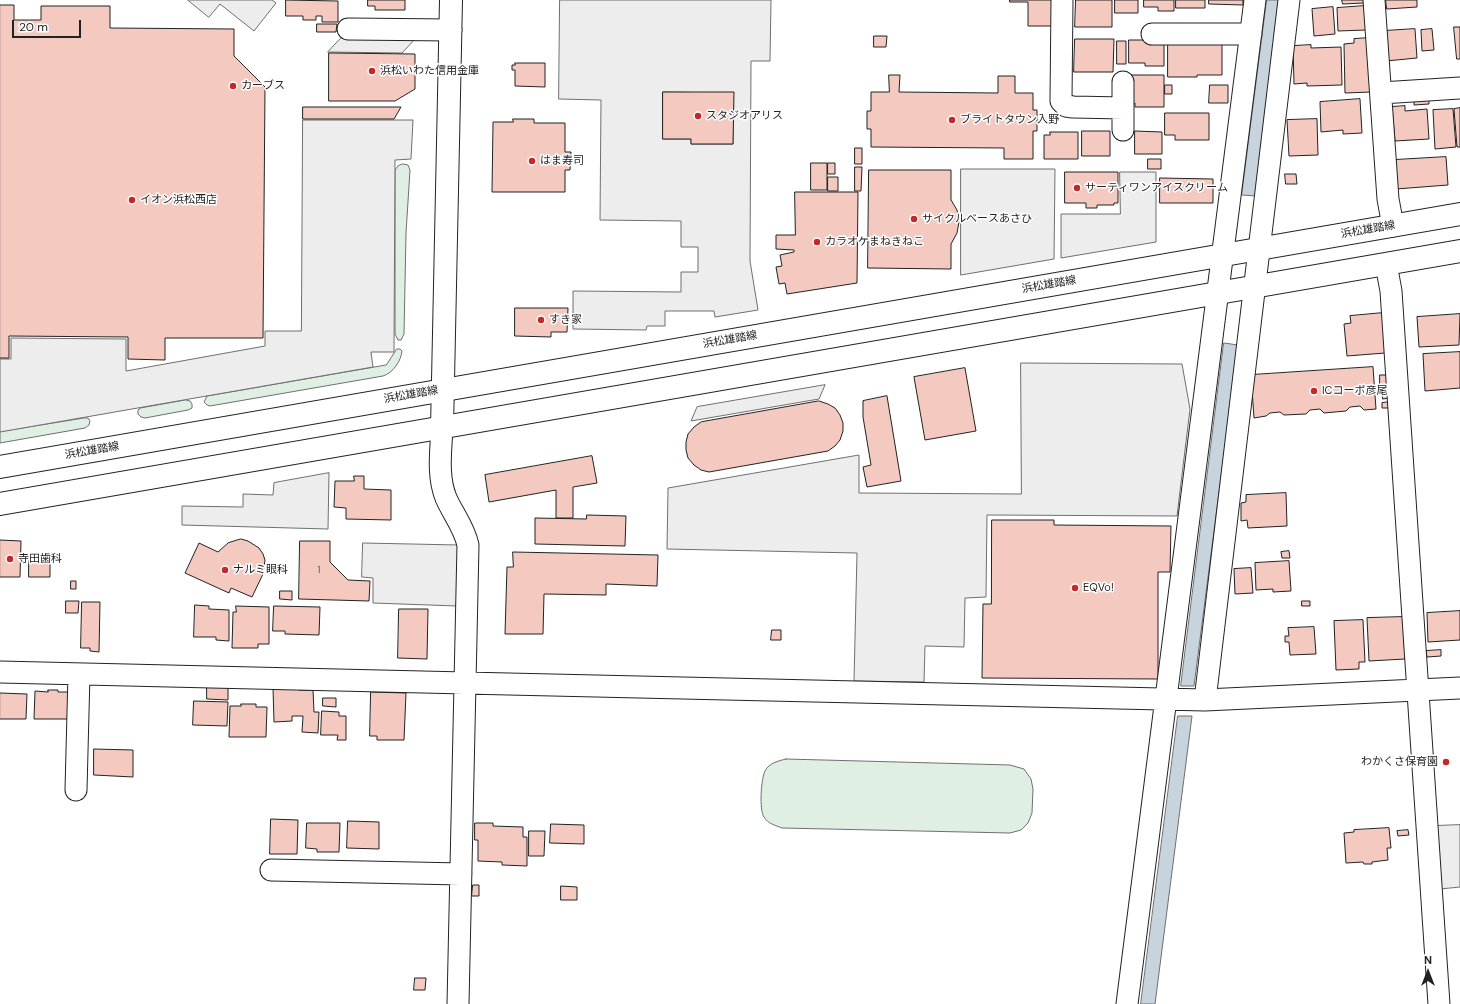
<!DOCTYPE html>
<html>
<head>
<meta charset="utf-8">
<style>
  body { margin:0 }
  #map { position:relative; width:1460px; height:1004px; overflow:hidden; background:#fff; font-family:"DM Sans",sans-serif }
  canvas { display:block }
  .north { position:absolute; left:1408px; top:952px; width:40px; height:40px; -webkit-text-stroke:3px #fff; paint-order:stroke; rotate:0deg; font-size:11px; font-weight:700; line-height:16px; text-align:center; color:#222 }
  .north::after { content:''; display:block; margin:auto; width:14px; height:18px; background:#222; clip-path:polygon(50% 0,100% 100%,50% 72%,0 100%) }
  .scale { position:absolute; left:12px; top:20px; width:69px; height:18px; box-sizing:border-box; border:2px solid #222; border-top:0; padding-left:5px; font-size:12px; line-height:14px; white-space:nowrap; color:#222; -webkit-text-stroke:3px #fff; paint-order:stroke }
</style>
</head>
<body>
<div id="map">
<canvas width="1460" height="1004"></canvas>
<div class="north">N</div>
<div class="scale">20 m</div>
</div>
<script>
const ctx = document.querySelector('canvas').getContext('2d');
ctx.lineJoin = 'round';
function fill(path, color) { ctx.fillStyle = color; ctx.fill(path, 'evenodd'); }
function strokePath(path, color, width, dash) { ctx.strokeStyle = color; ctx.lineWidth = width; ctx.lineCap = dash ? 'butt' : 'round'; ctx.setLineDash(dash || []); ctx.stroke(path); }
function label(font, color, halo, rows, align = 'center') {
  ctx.font = font + ' "DM Sans","Noto Sans JP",sans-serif'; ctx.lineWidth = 3; ctx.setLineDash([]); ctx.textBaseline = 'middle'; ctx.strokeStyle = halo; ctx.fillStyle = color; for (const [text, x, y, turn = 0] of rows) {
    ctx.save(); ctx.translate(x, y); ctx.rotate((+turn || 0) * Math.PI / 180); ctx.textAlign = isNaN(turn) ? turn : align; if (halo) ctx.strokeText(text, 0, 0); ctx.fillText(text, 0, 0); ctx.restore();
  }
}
const green = new Path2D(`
  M403 164 408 165 410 170 406 233 404 334 401 340H398L395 334V170L398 166Z
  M397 349H400L402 351C401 361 393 373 383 376L210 406 207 405 204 402 207 396 386 365Z
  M186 400 190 401 192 404V408L188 410 145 418 141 417 138 414V410L141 408Z
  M84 418H88L90 421 89 425 85 428 0 443V432Z
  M786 759 1010 765 1024 769 1031 779 1033 789 1032 813 1028 823 1021 830 1010 833 782 828C775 825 768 824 764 817 759 810 761 779 765 771 769 763 778 761 786 759Z`);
fill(green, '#e0efe3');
strokePath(green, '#6f6f6f', 1);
const parking = new Path2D(`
  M188 0H272L276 3 254 31 220 4 209 17Z
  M560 0H771L770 61H751L750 261 758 310 715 317 714 311H665V326H647L646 330 573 329V291L681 292V272H698V247H681V221L600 220 601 100 559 99ZM663 92 733 93V144H691V139H663Z
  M342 37H417L402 53 328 52Z
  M303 120H413L411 159 395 160 394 352H371L373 367 0 432V359H11V338L126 339V371L265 346V331H301Z
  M961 169H1055L1054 259 961 275Z
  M1120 172H1156V242L1061 258V214H1120Z
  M1021 363 1182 364 1190 409 1177 516 987 515 986 597 965 598 964 647 925 646 924 682 854 681 857 553 667 549 668 488 859 455V493L1021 494Z
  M825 385 819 399 691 421 697 407Z
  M329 473 328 529 182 525V506L243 507V494L273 495 274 483Z
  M363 543 459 545 457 606 373 603V578L362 577Z
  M1460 825V887L1440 889 1435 826Z`);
fill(parking, '#ededed');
strokePath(parking, '#6f6f6f', 1);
const water = new Path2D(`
  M1267 0H1281L1256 196 1242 195Z
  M1224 343 1238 345 1194 686H1181Z
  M1178 716H1192L1155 1004H1141Z`);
fill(water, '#c7d3dd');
strokePath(water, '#6f6f6f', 1);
const building = new Path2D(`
  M286 0 338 1V22H322V16H316V20H303V16H286Z
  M368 0H405V10H375V6H368Z
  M1010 0H1053V26H1028V2H1010Z
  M1076 0H1112V27H1075Z
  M1115 0H1138V13H1115Z
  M1144 0H1174V11H1158V7H1144Z
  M1176 0H1205V8H1176Z
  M1209 0H1243V5L1209 4Z
  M1342 0H1364V3L1343 4Z
  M1386 0H1417V7L1387 9Z
  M0 5H14V20H41V6H110V28L234 29V56L265 87 263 338H165V360L128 359V337L9 336V358H0Z
  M1364 6 1366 30 1338 31 1337 8Z
  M1333 7 1335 34 1314 36 1312 9Z
  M317 24H337L336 32H317Z
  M1454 27H1460V59H1457Z
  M1415 29 1417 58 1386 61 1384 31Z
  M1432 29 1434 50 1422 51 1421 30Z
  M874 36H887L886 47H874Z
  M1369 38 1371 92 1345 93 1344 44 1354 43V39Z
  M1075 39H1114L1113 72H1074Z
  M1129 40H1164V66H1145V63H1129Z
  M1117 41H1126V64H1117Z
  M1168 44H1222V75H1197V77H1168Z
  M1311 45V48L1341 47 1342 85 1307 86V83L1294 84 1293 46Z
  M329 53 415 54V89L395 101H329Z
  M515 63H545V87L515 86V70H512V65H515Z
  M889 75H900L899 92 998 93V76H1015V93H1033V110H1037V131H1033V159H1004V148L871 147V129H867V111H871V92H889Z
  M1131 75H1164V107H1135V103H1131Z
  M1165 85H1172V94H1165Z
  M1210 85H1228V103H1209Z
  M663 92H734L733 144H691V139H663Z
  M1429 97V104L1414 105V98Z
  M1360 99 1362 133 1343 134V130L1321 132 1320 102Z
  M1405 106V111L1427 109 1429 139 1395 141 1392 107Z
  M303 107H401L394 119H303Z
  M1460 108V147H1457L1454 109Z
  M1453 109 1456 147 1435 149 1433 110Z
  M1165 113H1209V140H1175V135H1165Z
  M513 119H534V123H565V152H571L570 170H565V192H492L493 122H513Z
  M1317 119 1318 155 1289 156 1287 120Z
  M1082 131H1110V156H1082Z
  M1135 131 1162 132V154H1135Z
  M1050 132H1078V159H1044V135H1050Z
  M855 148H862V164H855Z
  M1446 157 1448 185 1396 189 1394 160Z
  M1148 159H1161V169H1148Z
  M811 163H827V190H811Z
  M828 163H835V174H828Z
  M855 167H862L861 191H855Z
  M869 170H951V200L957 210 959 222 957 233 951 244V269L868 268Z
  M1065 172H1118V203H1114V205H1097V208H1086V203H1065Z
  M1285 174H1296L1297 184H1286Z
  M828 177H838V191H828Z
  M1160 178 1213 179V203H1160Z
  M795 192H858L857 283 787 294 785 283 779 284 776 267 782 266 780 255 794 252V250L776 249V235H795Z
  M515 308H568L567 332H551V337L515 336Z
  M1383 313 1385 353 1347 356 1344 324 1351 323 1350 316Z
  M1460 314 1459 345 1419 347 1417 317Z
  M1460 352V388L1425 391 1423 354Z
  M1373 367 1376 409 1364 410 1360 406 1350 407 1346 411 1324 413 1320 409 1310 410 1306 414 1284 415 1280 412 1270 413 1266 416 1254 418 1251 375Z
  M965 368 976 431 925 440 914 377Z
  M1380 375H1389L1390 384 1380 385Z
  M1382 390H1388L1389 398 1383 399Z
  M887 396 901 481 867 487 863 467 871 465 863 417V401Z
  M819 401 828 404 835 408 840 415 843 423V431L840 440 835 446 828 451 709 472 701 470 694 465 688 458 686 450V442L688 434 694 427 701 422Z
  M1390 402 1391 408H1382V403Z
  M592 456 597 483 573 487V518H556V490L489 502 485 475Z
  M354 476H364V489L391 490V520L346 519V508L334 507 335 481H354Z
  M1286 493 1287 526 1248 528 1247 520 1241 521V503L1246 502V495Z
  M587 515 626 516 625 546 535 544V518L586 519Z
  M992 520H1054V525L1171 526 1170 572H1158V679L982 678 983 604H991Z
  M241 539 248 541 259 548 263 554 265 560 263 574 252 597 231 588 229 593 185 573 199 543 218 552 228 543Z
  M0 540 21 541 20 577H0Z
  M300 541H330V562L348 580 370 581 369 601 299 599Z
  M1289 551 1290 558H1282L1281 552Z
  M513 552 658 555 657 586 606 584V595L544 594 543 634H505L507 567H513Z
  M29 558H50V577H29Z
  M1289 561 1291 591 1273 592V589L1256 590 1255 563Z
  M1251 568 1253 593 1235 594 1234 569Z
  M71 581H76V589H71Z
  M280 591H292V600L280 599Z
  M66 601H79L78 613H66Z
  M1302 601H1310V606H1302Z
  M82 602H100L99 652 90 651V648H81Z
  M195 605 209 606V609L229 610V641L216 640V637H194Z
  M236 606 269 607V644H258V648H232L233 612H236Z
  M274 606 320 607 319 635 285 634V631H273Z
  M399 609H428L427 659 398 658Z
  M1460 611V640L1428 642 1427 613Z
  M1403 617 1405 659 1369 661 1367 618Z
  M1363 620 1365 662H1359V669L1336 670 1334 621Z
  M1314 627 1316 654 1290 655 1289 642H1285V636H1289L1288 628Z
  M772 630H781V640H771Z
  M1441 650V656L1427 657 1426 651Z
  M207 687H228V700L207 699Z
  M299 687V690H313L314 712H319L318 733 302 732 303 716H292V721L274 722 273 688Z
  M48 690H58V692H71L70 719H34L35 691 48 692Z
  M371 692 406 693 404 740H377V736H370Z
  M0 693 27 694 26 719H0Z
  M323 698H336V707L323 706Z
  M194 701 228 702 227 726 193 725Z
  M241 704H256V707H267L266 737H229L230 706H241Z
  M322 711 339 712V716H346V740H337L338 735H321Z
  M94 749 133 750V777L94 775Z
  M271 819 298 820 297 854H270Z
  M348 821 379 822V849L347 848Z
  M307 823H340L339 852H317V849L306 848Z
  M475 823H493V826L523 827V837H527V866L502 865V862L478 861V840H475Z
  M551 824 584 825V844L550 843Z
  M1389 828 1391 848H1387L1388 860 1372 862V864H1364L1363 862 1346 863 1344 833 1354 832V830Z
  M1408 830 1409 835 1398 836 1397 831Z
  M529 831H545L544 856H529Z
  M473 885H479V896H472Z
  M561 886 577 887V900H561Z
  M415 978H426L425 990H414Z`);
fill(building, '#f3c9c0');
strokePath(building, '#222', 1);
const street = new Path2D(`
  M1062 0 1061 101 1066 106 1073 107 1123 108
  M1374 0 1388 199 1393 226
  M348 29 451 30
  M1152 34H1251
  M1381 93 1460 88
  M1123 130V82
  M1386 264 1391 291 1439 1004
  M0 672 465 683 468 545C464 527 453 514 446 498 437 476 441 450 442 428
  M1205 700 1289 0
  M76 790 79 674
  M271 870 461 874
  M458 1004 465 683 1205 700 1460 688
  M1127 1004 1255 0`);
const secondary = new Path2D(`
  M442 428 451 0`);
const primary = new Path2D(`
  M0 467 1460 214
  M0 504 1460 251`);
strokePath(street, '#222', 23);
strokePath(secondary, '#222', 24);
strokePath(primary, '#222', 24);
strokePath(street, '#fff', 21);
strokePath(secondary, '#fff', 22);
strokePath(primary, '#fff', 22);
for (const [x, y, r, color] of [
  [372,71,4,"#c62828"],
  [233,86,4,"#c62828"],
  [698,116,4,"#c62828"],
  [952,120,4,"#c62828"],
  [532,161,4,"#c62828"],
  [1077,188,4,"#c62828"],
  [132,200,4,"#c62828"],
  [914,219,4,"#c62828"],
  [817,242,4,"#c62828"],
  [541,320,4,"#c62828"],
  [1314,391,4,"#c62828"],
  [10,559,4,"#c62828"],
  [225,570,4,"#c62828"],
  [1075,588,4,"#c62828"],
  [1446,762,4,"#c62828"]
]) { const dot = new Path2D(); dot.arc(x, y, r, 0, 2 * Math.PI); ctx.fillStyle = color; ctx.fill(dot); strokePath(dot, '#fff', 1.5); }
label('9px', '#564c4a', null, [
  ["1",319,571]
]);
label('11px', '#222', '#fff', [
  ["浜松いわた信用金庫",380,71],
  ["カーブス",241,86],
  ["スタジオアリス",706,116],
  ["ブライトタウン入野",960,120],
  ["はま寿司",540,161],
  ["サーティワンアイスクリーム",1085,188],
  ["イオン浜松西店",140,200],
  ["サイクルベースあさひ",922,219],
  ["カラオケまねきねこ",825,242],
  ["すき家",549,320],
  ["ICコーポ彦尾",1322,391],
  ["寺田歯科",18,559],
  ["ナルミ眼科",233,570],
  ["EQVo!",1083,588],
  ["わかくさ保育園",1438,762,"right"]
], 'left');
label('11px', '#222', '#fff', [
  ["浜松雄踏線",1368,230,-10],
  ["浜松雄踏線",1049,285,-10],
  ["浜松雄踏線",730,340,-10],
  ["浜松雄踏線",411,395,-10],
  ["浜松雄踏線",92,451,-10]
]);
</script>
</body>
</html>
